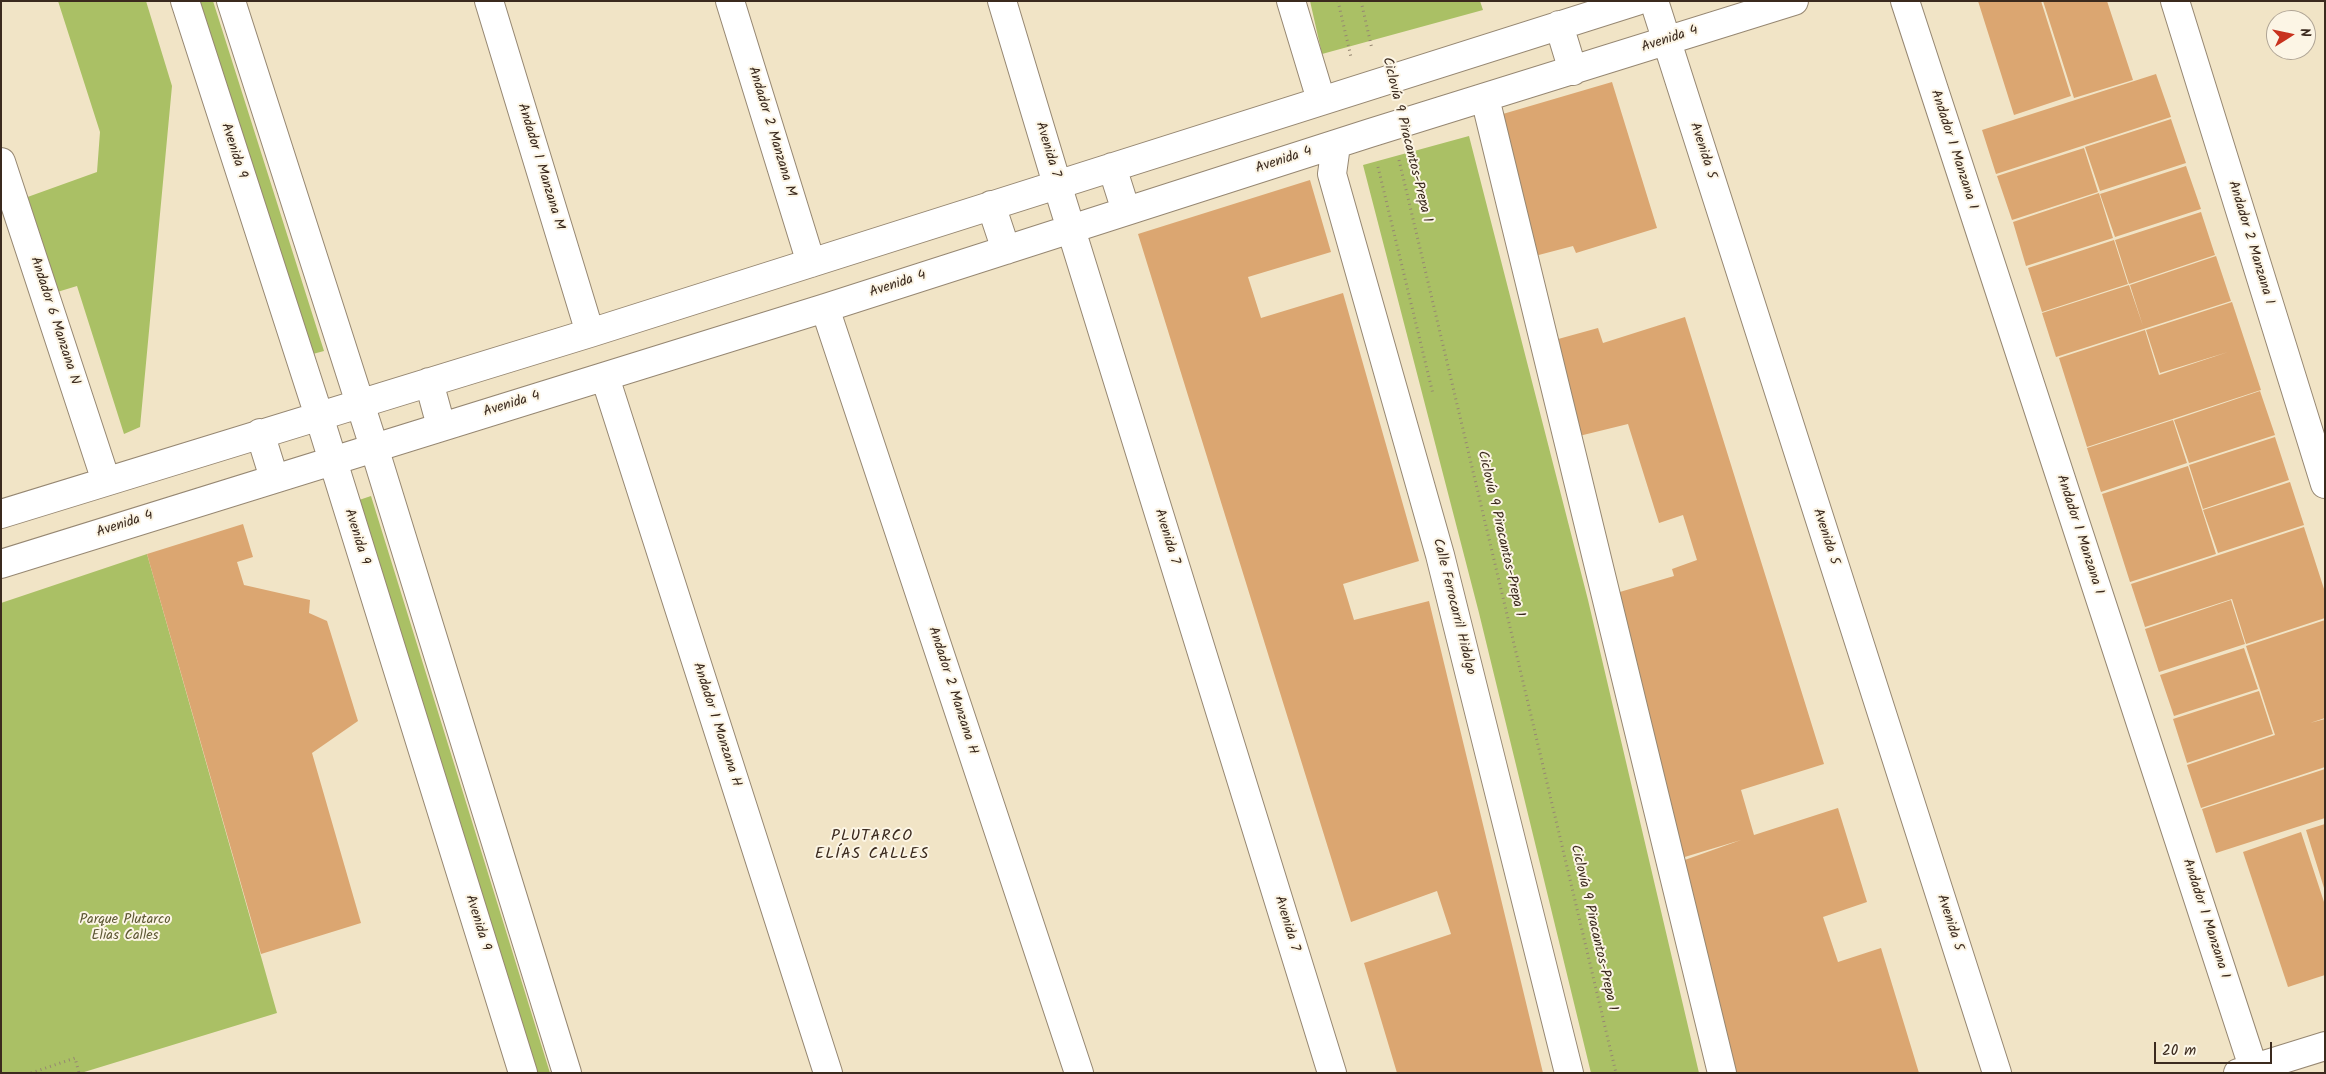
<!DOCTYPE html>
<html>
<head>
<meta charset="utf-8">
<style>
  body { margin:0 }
  #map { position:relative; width:2326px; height:1074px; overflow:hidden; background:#f1e4c6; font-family:Kalam,sans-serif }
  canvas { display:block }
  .frame { position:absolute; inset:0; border:2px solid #3b2a1e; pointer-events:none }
  .north { position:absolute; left:2266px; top:10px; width:50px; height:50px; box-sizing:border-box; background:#fcf5e5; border:1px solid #afa495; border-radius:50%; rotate:80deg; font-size:14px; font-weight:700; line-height:20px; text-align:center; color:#3b2a1e }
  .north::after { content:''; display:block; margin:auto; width:18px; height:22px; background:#c8321e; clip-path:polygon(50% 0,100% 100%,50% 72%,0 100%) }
  .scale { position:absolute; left:2154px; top:1042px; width:118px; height:22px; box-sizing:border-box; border:2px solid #3b2a1e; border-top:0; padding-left:6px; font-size:15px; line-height:18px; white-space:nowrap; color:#3b2a1e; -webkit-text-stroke:4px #fcf5e5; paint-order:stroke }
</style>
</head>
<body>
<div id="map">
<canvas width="2326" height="1074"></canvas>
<div class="frame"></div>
<div class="north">N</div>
<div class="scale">20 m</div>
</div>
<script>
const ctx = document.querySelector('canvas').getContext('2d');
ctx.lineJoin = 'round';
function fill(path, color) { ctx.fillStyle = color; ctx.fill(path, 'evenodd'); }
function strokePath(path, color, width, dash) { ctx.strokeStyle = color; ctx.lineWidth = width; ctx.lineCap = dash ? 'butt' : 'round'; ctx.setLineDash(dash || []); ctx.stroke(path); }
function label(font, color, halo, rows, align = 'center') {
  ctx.font = font + ' Kalam,sans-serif'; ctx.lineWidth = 4; ctx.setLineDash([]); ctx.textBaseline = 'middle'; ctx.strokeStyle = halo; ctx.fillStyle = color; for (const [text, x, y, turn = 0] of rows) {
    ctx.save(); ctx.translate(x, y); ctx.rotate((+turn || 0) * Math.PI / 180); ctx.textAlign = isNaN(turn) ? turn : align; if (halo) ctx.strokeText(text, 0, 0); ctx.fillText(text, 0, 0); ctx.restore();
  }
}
fill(new Path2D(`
  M58 1H146L172 86 140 427 124 434 77 286 54 293 22 199 97 172 100 132Z
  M197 1H213L324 351 309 355Z
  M1310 1H1480L1483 10 1322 54Z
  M1469 136 1588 600 1699 1073H1591L1479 613 1363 165Z
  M371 496 550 1073H533L356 501Z
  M147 554 277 1013 81 1073H1V603Z`), '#aac065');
fill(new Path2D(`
  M1978 1H2041L2071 96 2014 115Z
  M2043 1H2107L2133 80 2074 98Z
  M2156 74 2171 117 1996 174 1982 130Z
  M1612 82 1657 228 1576 253 1573 246 1531 257 1496 116Z
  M2171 119 2186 163 2100 191 2085 147Z
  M2084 148 2098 192 2012 220 1997 176Z
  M2186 166 2201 209 2115 237 2100 194Z
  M1310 180 1331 252 1248 277 1261 318 1343 293 1419 561 1343 584 1354 620 1429 601 1543 1073H1397L1364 963 1451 934 1437 891 1351 922 1138 234Z
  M2099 193 2113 238 2026 266 2013 222Z
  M2201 212 2215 255 2129 284 2115 240Z
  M2114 240 2128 284 2042 312 2028 268Z
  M2216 256 2231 301 2056 357 2042 313 2129 285 2143 326 2130 285Z
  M2232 302 2261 390 2087 447 2059 358 2145 330 2159 375 2228 352 2160 373 2146 330Z
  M1685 317 1824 764 1741 790 1754 835 1838 808 1867 902 1823 917 1838 962 1881 948 1919 1073H1731L1679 862 1741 840 1678 859 1613 594 1674 576 1672 569 1697 560 1683 515 1659 523 1628 424 1575 437 1551 341 1598 328 1603 343Z
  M2260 391 2275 435 2189 463 2174 420Z
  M2173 420 2187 463 2101 492 2087 448Z
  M2275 437 2289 480 2203 509 2189 465Z
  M2188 466 2216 554 2130 582 2102 494Z
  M2290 482 2304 525 2218 553 2203 510Z
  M243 524 253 557 237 562 244 585 310 600 309 613 327 621 358 721 312 753 361 923 261 954 147 554Z
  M2304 527 2325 592V618L2246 644 2232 599 2145 627 2131 584Z
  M2231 600 2245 644 2159 672 2145 629Z
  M2325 620V718L2310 723 2325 719V767L2201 808 2187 765 2275 735 2246 646Z
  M2244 648 2258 689 2174 716 2160 675Z
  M2259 691 2273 734 2187 763 2173 719Z
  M2325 769V818L2216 853 2202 809Z
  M2325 824V888H2324L2306 830Z
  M2301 832 2325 905V975L2288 987 2243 852Z`), '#dba671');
const minor = new Path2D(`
  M185 1 319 416 523 1073
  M231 1 374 447 567 1073
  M489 1 590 333
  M730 1 811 263
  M1002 1 1057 184 1332 1073
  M1291 1 1321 100
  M1654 1 1997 1073
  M1905 1 2255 1073
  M2175 1 2325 484
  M1559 25 1573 71
  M1485 98 1722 1073
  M1336 145 1332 174 1440 555 1569 1073
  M1 162 106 481
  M1112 167 1126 211
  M991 205 1006 250
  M825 308 1079 1073
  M605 377 828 1073
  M429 382 441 426
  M260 433 274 478
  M1 514 590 333 1637 1
  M1 564 825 308 1370 133 1794 1
  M2238 1073 2325 1046`);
strokePath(minor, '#968772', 30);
strokePath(new Path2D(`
  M1338 1 1351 57
  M1361 1 1372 49
  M1399 160 1616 1073
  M1378 167 1433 394
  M31 1073 75 1058 79 1073`), '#968772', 3, [1, 4]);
strokePath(minor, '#fff', 28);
label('14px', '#3b2a1e', '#fcf5e5', [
  ["Avenida 4",1670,40,-18],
  ["Andador 2 Manzana M",771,132,73],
  ["Ciclovía 9 Piracantos-Prepa 1",1406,140,76],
  ["Avenida 7",1047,150,73],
  ["Andador 1 Manzana I",1953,150,72],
  ["Avenida 9",233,151,72],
  ["Avenida 5",1702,151,72],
  ["Avenida 4",1284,161,-18],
  ["Andador 1 Manzana M",540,167,73],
  ["Andador 2 Manzana I",2250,243,73],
  ["Avenida 4",898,285,-18],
  ["Andador 6 Manzana N",54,321,72],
  ["Avenida 4",512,405,-17],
  ["Avenida 4",125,525,-18],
  ["Ciclovía 9 Piracantos-Prepa 1",1500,534,77],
  ["Andador 1 Manzana I",2079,535,72],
  ["Avenida 9",356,537,73],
  ["Avenida 7",1166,537,73],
  ["Avenida 5",1825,537,72],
  ["Calle Ferrocarril Hidalgo",1453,607,76],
  ["Andador 2 Manzana H",952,691,72],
  ["Andador 1 Manzana H",716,725,72],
  ["Andador 1 Manzana I",2205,919,72],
  ["Avenida 9",477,923,73],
  ["Avenida 5",1949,923,72],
  ["Avenida 7",1286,924,73],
  ["Ciclovía 9 Piracantos-Prepa 1",1593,928,77]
]);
label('14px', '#5c5733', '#fcf5e5', [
  ["Parque Plutarco",125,921],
  ["Elias Calles",125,937]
]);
ctx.letterSpacing = '1px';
label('16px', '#3b2a1e', '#fcf5e5', [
  ["PLUTARCO",872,837],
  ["ELÍAS CALLES",872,855]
]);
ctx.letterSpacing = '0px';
</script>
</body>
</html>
